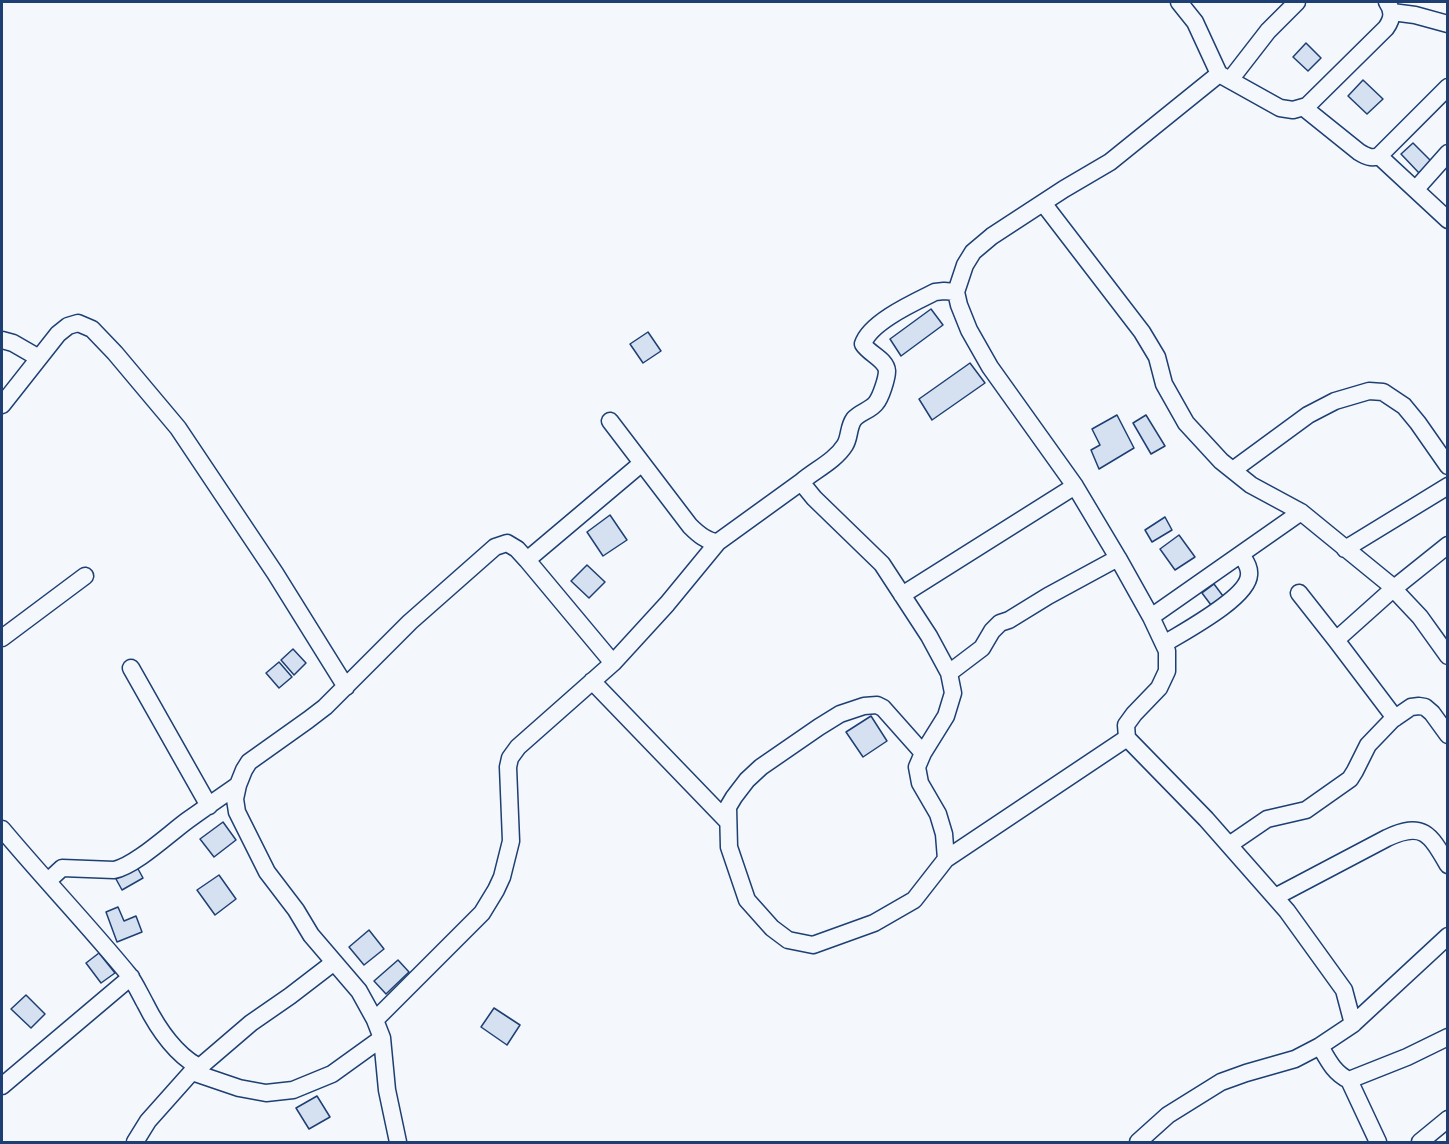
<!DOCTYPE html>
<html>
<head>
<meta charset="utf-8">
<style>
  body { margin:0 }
  #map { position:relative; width:1449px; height:1144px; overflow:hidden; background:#f4f7fb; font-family:"Source Sans 3",sans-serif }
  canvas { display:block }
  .frame { position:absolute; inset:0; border:3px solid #1d3f73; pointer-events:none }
</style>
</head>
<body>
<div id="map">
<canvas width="1449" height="1144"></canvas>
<div class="frame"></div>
</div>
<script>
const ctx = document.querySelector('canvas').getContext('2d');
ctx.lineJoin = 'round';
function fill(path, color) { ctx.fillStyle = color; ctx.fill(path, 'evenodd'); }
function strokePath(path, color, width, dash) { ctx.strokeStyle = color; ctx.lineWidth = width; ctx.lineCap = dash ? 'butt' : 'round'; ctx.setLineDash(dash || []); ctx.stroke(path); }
const building = new Path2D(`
  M1306 43 1321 58 1308 71 1293 57Z
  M1363 80 1383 99 1367 114 1348 96Z
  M1413 143 1431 161 1419 173 1401 154Z
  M931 309 943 325 901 356 890 339Z
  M648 332 661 351 643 363 630 344Z
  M970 363 985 383 932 420 919 399Z
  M1117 415 1134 448 1099 469 1091 450 1100 445 1092 429Z
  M1146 415 1165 446 1151 454 1133 423Z
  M610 515 627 540 603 556 587 532Z
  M1165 517 1172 530 1152 542 1145 530Z
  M1179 535 1195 557 1175 570 1160 549Z
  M587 565 605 582 589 598 571 581Z
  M1214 584 1223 596 1211 605 1202 593Z
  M293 649 306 663 294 675 281 660Z
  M279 662 292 677 279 688 266 673Z
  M871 716 887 741 863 757 846 732Z
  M223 822 236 840 214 857 200 839Z
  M137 867 143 878 122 890 116 879Z
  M219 875 236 899 215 915 197 890Z
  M118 907 124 921 136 916 142 932 117 942 106 912Z
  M369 930 384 949 364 965 349 947Z
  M99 953 115 973 101 983 86 963Z
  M398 960 409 972 386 994 374 981Z
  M26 995 45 1014 31 1028 11 1009Z
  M494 1008 520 1025 507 1045 481 1027Z
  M317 1096 330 1117 309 1129 296 1108Z`);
fill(building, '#d5e0f0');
strokePath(building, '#1d3f73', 1.5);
const minor = new Path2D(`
  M1179 2 1195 22 1219 74 1280 108 1293 110 1307 106 1386 28C1393 18 1393 11 1387 2
  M1392 12 1415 15 1448 24
  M1230 80 1268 31 1297 2
  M1448 87 1379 156 1448 220
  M1303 107 1359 152C1366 156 1371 159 1379 156
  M1416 189 1448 153
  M1043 203 1142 332 1157 357 1164 384 1186 423 1221 461 1251 485 1301 512 1388 583 1420 617 1448 656
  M2 340 13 343 39 358
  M2 405 58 334 68 326 78 323 92 329 115 353 178 428 275 573 346 687
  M610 421 690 526C698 534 707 542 718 542L801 482
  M1233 470 1308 415 1335 401 1369 391 1383 392 1404 406 1418 423 1448 466
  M1345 549 1448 486
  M1118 558 1075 486 990 367 969 330 959 305 956 292 965 265 973 252 992 236 1064 189 1110 162 1219 74
  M527 560 642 463
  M1299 593 1336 640 1395 718
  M902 595 1075 486
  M1151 617 1167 651V671L1159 688 1134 714 1126 725 1127 738 1206 819 1287 911 1344 990 1353 1024 1320 1046
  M2 638 85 576
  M1336 640 1393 589 1448 545
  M1164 644C1183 632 1248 598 1249 575 1250 567 1245 561 1241 554
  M131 668 209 806
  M949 673 982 648 992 631 1000 623 1009 620 1048 596 1118 558 1151 617 1301 512
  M592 681 728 822
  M923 753 883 708 877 705 864 706 840 714 819 727 761 767 747 780 734 797 728 807 729 847 747 900 772 928 788 940 813 945 874 923 914 900 946 859 944 834 938 814 920 783 917 767 923 753 946 716 953 693 949 673 929 636 882 564 814 498 801 482C815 470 835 461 845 445 850 437 848 427 854 419 860 412 871 410 876 403 881 397 887 378 887 371 886 359 869 354 863 344 870 322 915 302 935 292L944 291 956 292
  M2 829C43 878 88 925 129 975 135 983 140 994 145 1003 157 1027 173 1052 197 1066L202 1065 251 1023 290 996 333 963
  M1229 845 1267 819 1306 810 1350 779 1355 771 1368 745 1392 720 1411 707 1419 706 1425 707 1432 713 1448 735
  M946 859 1127 738
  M48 881 62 868 114 870C135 866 170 833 188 820 205 808 222 796 238 785
  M1275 897 1387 838C1423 821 1430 834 1448 865
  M375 1020 482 913 496 890 502 877 511 841 508 767 510 758 518 747 613 663 667 604 718 542
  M1353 1024 1448 936
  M192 1072 239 1088 266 1093 293 1090 332 1074 382 1038
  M1349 1080 1378 1142
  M2 1086 131 977
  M135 1142 148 1121 197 1066
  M398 1142 387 1090 382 1038 375 1020 359 991 311 935 296 910 267 872 237 812 235 799 238 785 244 770 249 762 308 720 325 707 410 622 495 547 507 543 517 549 527 560 613 663
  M1138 1142 1168 1115 1221 1082 1246 1073 1295 1059 1320 1046C1328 1060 1334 1073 1349 1080L1407 1057 1448 1037
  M1420 1142 1448 1119`);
strokePath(minor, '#1d3f73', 19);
strokePath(minor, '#f4f7fb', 16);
</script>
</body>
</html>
